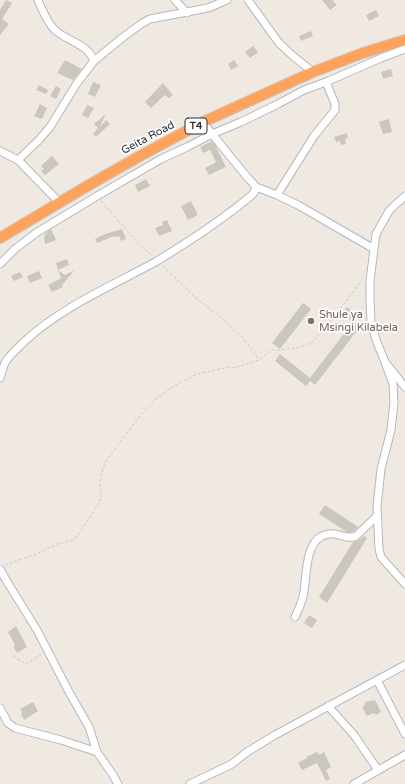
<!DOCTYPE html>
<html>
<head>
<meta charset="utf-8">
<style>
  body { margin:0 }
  canvas { display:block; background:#efe9e1 }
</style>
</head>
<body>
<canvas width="405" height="784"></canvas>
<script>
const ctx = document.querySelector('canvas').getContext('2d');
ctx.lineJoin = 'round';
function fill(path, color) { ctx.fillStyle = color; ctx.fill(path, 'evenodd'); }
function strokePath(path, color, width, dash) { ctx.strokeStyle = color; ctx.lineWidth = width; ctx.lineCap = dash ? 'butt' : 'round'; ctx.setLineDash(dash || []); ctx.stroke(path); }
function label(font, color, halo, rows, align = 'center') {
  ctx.font = font + ' "Varela Round",sans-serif'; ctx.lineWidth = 3.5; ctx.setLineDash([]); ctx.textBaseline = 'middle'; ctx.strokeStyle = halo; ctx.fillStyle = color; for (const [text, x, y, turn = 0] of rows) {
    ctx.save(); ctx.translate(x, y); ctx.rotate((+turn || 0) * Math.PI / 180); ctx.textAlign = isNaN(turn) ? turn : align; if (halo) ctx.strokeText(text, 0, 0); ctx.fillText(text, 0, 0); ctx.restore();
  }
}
fill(new Path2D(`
  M6 0 12 3 2 19 9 24 0 35V10Z
  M322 0H332L337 5 330 10Z
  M376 10 379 16 369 21 366 15Z
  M311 31 313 36 301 41 299 36Z
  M253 46 258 52 250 58 245 52Z
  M65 60 82 69 73 80 57 73Z
  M234 60 238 66 231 70 228 64Z
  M391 69 393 76 383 79 381 72Z
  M93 82 101 85 95 97 88 94Z
  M163 83 173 95 169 98 165 95 151 108 145 102Z
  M39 85 48 90 46 94 36 90Z
  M56 86 61 89 56 99 50 96Z
  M40 104 47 108 42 119 34 116Z
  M87 105 94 108 88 118 82 115Z
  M106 114 99 128 106 120 110 124 96 137 93 134 98 128 94 124Z
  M389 119 392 132 383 134 379 122Z
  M347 133 348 138 345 139 346 144 341 145 340 141 336 142 334 137Z
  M212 141 215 145 226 167 209 175 205 168 216 162 210 150 203 153 200 147Z
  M52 156 59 164 45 175 41 171 44 169 41 166Z
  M146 179 150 186 138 192 135 185Z
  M191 201 198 215 188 220 181 206Z
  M167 220 172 231 159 236 155 228 163 225 162 222Z
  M51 229 56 240 45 244 44 237 46 233Z
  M122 229 126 239 121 241 119 236 115 237 114 236 97 243 95 239 105 234Z
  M67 259 69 265 58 270 56 263Z
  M58 270 65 275 73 271H74L62 285 63 287 52 292 48 285 61 278Z
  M39 271 42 278 30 283 27 276Z
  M20 272 23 277 14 281 11 276Z
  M303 303 311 309 280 349 272 343Z
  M347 307 355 314 350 320 342 313Z
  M353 322 360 327 315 385 310 381 306 386 275 361 280 354 310 378Z
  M325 505 358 527 353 532H347L319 514Z
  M364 536 367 538 327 603 319 597 353 542 359 540Z
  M309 615 317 620 312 628 304 623Z
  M16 626 27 647 17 653 13 646 15 645 8 632Z
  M375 700 381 712 376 715 374 713 367 716 362 707 365 705V702Z
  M33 702 38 711 24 720 21 714 22 713 20 709Z
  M317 752 319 755 324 752 331 767 326 770 330 779 326 781 317 763 302 770 298 763 307 758 306 757Z`), '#cbc7bf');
const minor = new Path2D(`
  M38 0C41 8 49 25 55 30 68 42 87 43 94 61
  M175 0 187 13
  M248 0 279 43 293 56 313 72
  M0 151 18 160 59 202
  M18 160 38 141 50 127 77 83 94 61 122 38 141 24 150 19 208 8 227 0
  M256 187 277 195 298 205 374 249
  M277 195 314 136 335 110V104L326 82
  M405 196 395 205 389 211 376 234 374 249 370 281V299L371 322 376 340 385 362 405 387
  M0 264 15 249 36 233 97 196 161 159 187 147 212 134 241 122 278 104 304 90 326 82 381 58 405 49
  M385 362 393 384 394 403 391 430 381 469 377 507 379 549 381 557 405 584
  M0 378C2 373 3 366 6 361 11 354 19 347 25 341 63 306 112 286 157 261 190 241 222 220 252 195 259 187 254 184 247 177L212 134 203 122
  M0 569 6 580 37 630 69 692 89 727 97 752 113 775 118 784
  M295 617C298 611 301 604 303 597 307 580 304 545 322 536 335 529 346 541 356 536L377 516
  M377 680 405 734
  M328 706 354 735 378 770
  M0 708 8 723 15 728 61 740 97 752
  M190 784 232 764 247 752 275 735 405 665
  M354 784 405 755`);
const highway = new Path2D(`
  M0 238 89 185 140 156 203 122 313 72 363 53 405 40`);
strokePath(minor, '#b4b7c1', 9);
strokePath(highway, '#c9c9c9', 12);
strokePath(new Path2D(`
  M101 201 136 241 152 256
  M163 266 196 298 216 313 243 338 259 360
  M5 565 36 554 57 544 71 541 77 537 95 509 100 501 101 494 100 480 105 462 139 417 156 399 172 387 197 374 229 367 234 368 259 360 271 350H281L301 347 312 342 326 327 363 279
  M13 656 26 664 42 654`), '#c9c9c9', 1, [3, 2]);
strokePath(minor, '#fff', 7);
strokePath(highway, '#ffa35c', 10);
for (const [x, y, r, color] of [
  [311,321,4,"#8d6e63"]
]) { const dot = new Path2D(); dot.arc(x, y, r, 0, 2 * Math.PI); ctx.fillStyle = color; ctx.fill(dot); strokePath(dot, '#fff', 1.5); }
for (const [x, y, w] of [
  [196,126,22]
]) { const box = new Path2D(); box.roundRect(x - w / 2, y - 8, w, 16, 3); ctx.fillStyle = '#fff'; ctx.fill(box); strokePath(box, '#2e2e2e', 1); }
label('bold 10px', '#2e2e2e', null, [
  ["T4",196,126]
]);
label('11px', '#2e2e2e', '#fff', [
  ["Geita Road",148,138,-28]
]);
label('11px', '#785e54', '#fff', [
  ["Shule ya",319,315],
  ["Msingi Kilabela",319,328]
], 'left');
</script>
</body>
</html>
